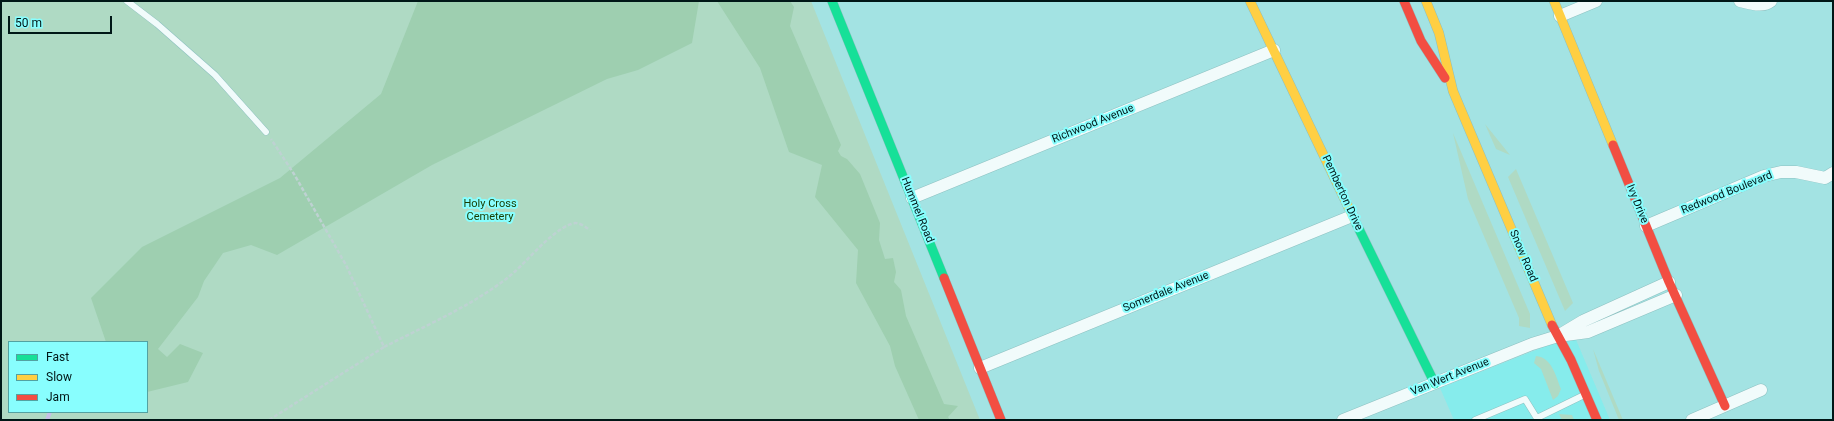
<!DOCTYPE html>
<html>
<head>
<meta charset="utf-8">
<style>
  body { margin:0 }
  #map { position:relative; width:1834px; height:421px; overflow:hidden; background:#a3e3e3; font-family:Roboto,sans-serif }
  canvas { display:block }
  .frame { position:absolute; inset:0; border:2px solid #001717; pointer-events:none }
  .legend { position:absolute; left:8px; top:341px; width:140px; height:72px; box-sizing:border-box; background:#88fefe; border:1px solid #52a2a2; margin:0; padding:5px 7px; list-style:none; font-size:12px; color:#001717 }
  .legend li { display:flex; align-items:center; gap:8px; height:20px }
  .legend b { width:20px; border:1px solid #52a2a2 }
  .scale { position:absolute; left:8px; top:16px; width:104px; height:18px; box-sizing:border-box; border:2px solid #001717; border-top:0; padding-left:5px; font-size:12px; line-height:14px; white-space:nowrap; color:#001717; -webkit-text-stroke:3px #88fefe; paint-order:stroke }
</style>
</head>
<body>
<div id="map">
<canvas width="1834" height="421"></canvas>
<div class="frame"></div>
<ul class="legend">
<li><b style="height:5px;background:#16e098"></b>Fast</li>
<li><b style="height:5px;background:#ffcf43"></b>Slow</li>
<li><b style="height:5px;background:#f24e42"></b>Jam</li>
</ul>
<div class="scale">50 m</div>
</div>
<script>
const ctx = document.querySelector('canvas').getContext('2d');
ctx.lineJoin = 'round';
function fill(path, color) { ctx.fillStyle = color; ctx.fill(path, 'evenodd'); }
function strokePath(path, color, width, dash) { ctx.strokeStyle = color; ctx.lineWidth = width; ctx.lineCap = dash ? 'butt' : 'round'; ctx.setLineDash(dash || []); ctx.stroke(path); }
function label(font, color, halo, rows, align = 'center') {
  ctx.font = font + ' Roboto,sans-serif'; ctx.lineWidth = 4; ctx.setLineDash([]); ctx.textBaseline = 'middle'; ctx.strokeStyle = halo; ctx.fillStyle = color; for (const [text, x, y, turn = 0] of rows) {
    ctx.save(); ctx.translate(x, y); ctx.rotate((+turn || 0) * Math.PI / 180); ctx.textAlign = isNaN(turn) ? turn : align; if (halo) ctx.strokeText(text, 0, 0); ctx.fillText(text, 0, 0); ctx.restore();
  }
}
fill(new Path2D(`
  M1574 335 1610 420H1454L1440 388Z`), '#86ecec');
fill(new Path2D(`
  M1 1H811L980 420H1ZM9 342H147V412H9Z
  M1485 124 1510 155 1496 149Z
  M1453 133 1530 314V328L1519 326V318L1468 199Z
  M1516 169 1573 303 1565 311 1508 177Z
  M1593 349 1623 420H1619L1599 371Z
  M1536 356C1552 357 1556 377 1561 389L1558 396 1553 400 1541 369 1534 363Z
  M1559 414 1572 415 1574 420H1562Z`), '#afdac4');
fill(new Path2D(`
  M418 1H699L692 43 638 70 607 79 432 165 277 255 251 245 223 253 204 281 198 297 158 349 167 357 180 344 203 353 188 382 147 392V342H106L91 298 142 247 280 178 381 94Z
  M717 1H790L794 7 790 26 841 145 838 151 841 156 847 159 860 174 880 223 879 240 885 259 893 258 896 272 894 282 901 290 906 316 944 404 958 406 948 417 950 420H919L895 366 890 346 856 283 858 250 815 197 822 165 789 152 760 68Z`), '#9ecfb0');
strokePath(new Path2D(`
  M47 420 50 412`), '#c7bfe6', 4);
const lane = new Path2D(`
  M127 1 157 24 215 75 266 132
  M1537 418 1584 395
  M1475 420 1525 399 1538 420`);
const street = new Path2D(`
  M1740 1C1750 3 1762 8 1771 1
  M1560 16 1596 1
  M912 198 1274 50
  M1646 226 1764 176 1781 172H1796L1825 178 1833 173
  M1563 333 1583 321 1669 282
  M980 368 1352 216
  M1343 420 1532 344 1558 336 1588 332 1676 295
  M1692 420 1761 390`);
const fast = new Path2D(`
  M832 1 944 278
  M1355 221 1435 384`);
const slow = new Path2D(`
  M1250 1 1355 221
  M1426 1 1439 33 1453 91 1552 325
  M1554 1 1613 145`);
const jam = new Path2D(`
  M1404 1 1421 41 1445 78
  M1613 145 1669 282 1725 406
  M944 278 1001 420
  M1552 325 1571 360 1597 420`);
strokePath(lane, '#8dc1c1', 7);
strokePath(street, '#8dc1c1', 13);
strokePath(fast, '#8dc1c1', 10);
strokePath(slow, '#8dc1c1', 10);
strokePath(jam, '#8dc1c1', 10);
strokePath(new Path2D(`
  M384 347C425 326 469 307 506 279 526 264 548 233 571 224 578 221 584 226 590 230
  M269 420 384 347 346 265 294 174 271 139`), '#bed2d2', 2.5, [4, 2]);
strokePath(lane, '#f1fbfb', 6);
strokePath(street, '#f1fbfb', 12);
strokePath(fast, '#16e098', 9);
strokePath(slow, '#ffcf43', 9);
strokePath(jam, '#f24e42', 9);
label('11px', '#001717', '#88fefe', [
  ["Richwood Avenue",1093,124,-22],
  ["Pemberton Drive",1342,193,65],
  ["Redwood Boulevard",1727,193,-22],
  ["Ivy Drive",1637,204,68],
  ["Hummel Road",917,210,68],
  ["Snow Road",1523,256,67],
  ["Somerdale Avenue",1166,292,-22],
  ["Van Wert Avenue",1450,377,-22]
]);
label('11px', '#183b00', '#88fefe', [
  ["Holy Cross",490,204],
  ["Cemetery",490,217]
]);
</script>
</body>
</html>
